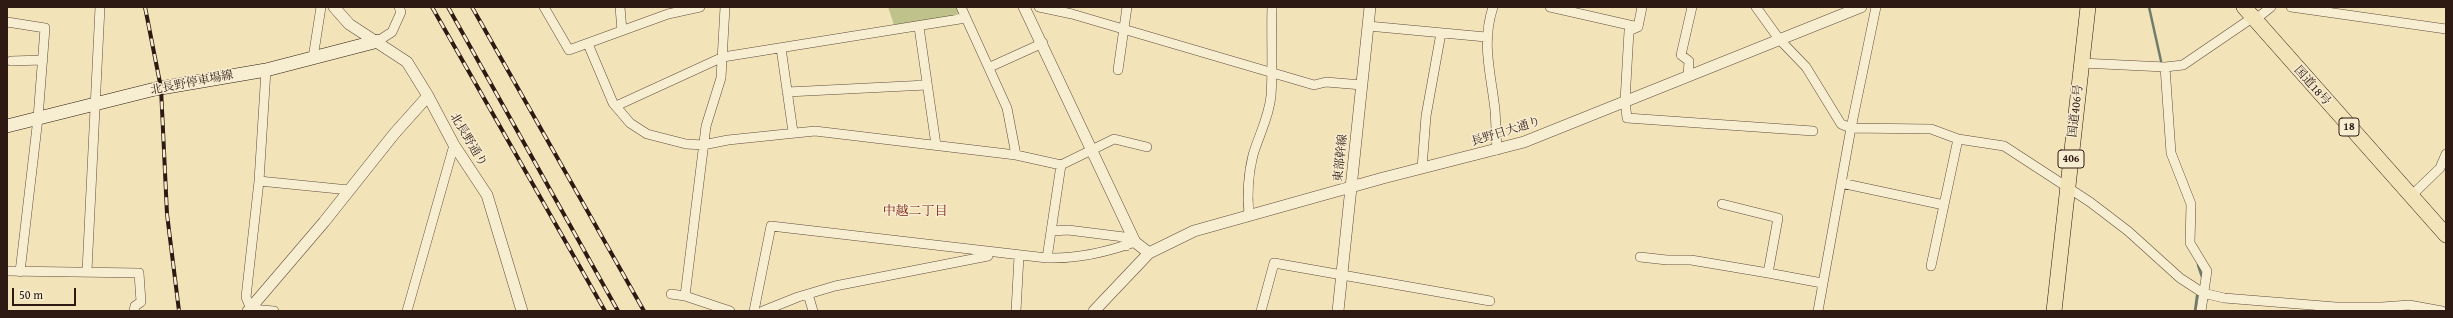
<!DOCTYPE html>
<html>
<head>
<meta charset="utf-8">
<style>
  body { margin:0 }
  #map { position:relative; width:2453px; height:318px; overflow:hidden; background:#f2e4b8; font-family:"Gentium Book Plus",serif }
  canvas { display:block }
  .frame { position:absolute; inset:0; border:8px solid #2e1a13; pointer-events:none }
  .scale { position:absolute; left:12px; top:288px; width:64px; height:18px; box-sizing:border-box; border:2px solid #2e1a13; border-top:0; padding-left:5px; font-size:12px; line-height:14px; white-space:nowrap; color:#2e1a13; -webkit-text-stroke:3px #f7edd1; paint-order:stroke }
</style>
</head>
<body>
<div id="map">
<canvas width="2453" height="318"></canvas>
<div class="frame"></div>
<div class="scale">50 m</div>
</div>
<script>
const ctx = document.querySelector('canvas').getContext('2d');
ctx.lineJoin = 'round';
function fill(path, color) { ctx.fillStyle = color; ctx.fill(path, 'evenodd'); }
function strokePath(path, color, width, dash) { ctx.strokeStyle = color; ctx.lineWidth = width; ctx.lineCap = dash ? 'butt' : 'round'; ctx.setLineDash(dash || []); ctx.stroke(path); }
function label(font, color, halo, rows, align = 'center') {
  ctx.font = font + ' "Gentium Book Plus","Noto Serif JP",serif'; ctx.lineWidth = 3; ctx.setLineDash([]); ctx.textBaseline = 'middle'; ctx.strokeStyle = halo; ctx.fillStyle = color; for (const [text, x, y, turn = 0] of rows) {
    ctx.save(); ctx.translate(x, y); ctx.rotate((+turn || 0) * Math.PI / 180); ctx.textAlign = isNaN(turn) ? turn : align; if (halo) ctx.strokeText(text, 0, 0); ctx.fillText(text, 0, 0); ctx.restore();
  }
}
fill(new Path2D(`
  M888 7H956L959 13 956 16 894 25Z`), '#bfc28b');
strokePath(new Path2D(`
  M2149 7 2161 61
  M2198 265 2202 277
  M2195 311 2197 296`), '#707d6e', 2.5);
const minor = new Path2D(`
  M544 7 569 50 668 14 700 7
  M620 7 622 31
  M961 7 1007 108 1016 155
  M1039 7 1072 14 1314 85 1326 82 1362 85
  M1493 7C1481 44 1491 73 1495 110 1496 123 1496 137 1497 150
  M1550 7 1638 27
  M1642 7 1638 27 1629 31 1625 101 1627 118 1813 131
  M1756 7 1779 39 1806 67 1841 124 1851 128 1931 129 1958 139 2004 146 2090 202 2128 231 2180 278 2203 293 2224 298 2336 307H2382L2409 305 2442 311
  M2291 7 2446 29
  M7 22 45 28 38 118 20 272
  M1368 26 1486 37
  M919 27 936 145
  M378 41 392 32 401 12 399 7
  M588 44 613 103 630 123 647 134 686 144 703 145 728 140 815 131 1016 155 1061 165 1114 139 1147 147
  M781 48 793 132
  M313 58 321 7
  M11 61 43 60
  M2081 63 2165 67 2183 65 2252 18 2261 15 2271 7
  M990 67 1043 43
  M2165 67 2171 153 2191 204 2190 243 2207 271 2201 311
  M266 70 259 181 246 297 251 309 274 311
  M1118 70 1127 7
  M1688 76 1689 61 1681 55 1692 7
  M787 92 927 85
  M616 106 723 57 966 18
  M1422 168 1426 116 1441 33
  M259 181 349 190
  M1841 183 1944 205
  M2411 196 2440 168 2446 154
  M1249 215C1247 194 1248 175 1253 155 1259 135 1269 117 1271 96 1273 67 1271 36 1272 7
  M1052 231 1068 230 1124 237 1126 246
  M1640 257 1667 260H1691L1768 273 1778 218 1722 204
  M1047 258 1061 165
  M1931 266 1958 139
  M7 271 139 273 141 302 135 306 134 311
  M87 271 100 7
  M1768 273 1822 283
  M671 294 685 296 730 311
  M808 294 813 311
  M685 296 706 126 721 78 725 7
  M407 311 454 145
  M754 311 771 226 1047 258C1077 259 1107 252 1135 242
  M763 311 798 297 835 286 988 256
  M1016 311 1019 256
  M1261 311 1274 263 1490 301
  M1818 311 1851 128 1876 7`);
const tertiary = new Path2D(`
  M334 7 349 24 407 62 428 96 454 145 487 195 522 311
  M1024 7 1135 242 1149 253
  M248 311 324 222 394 134 428 96
  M1094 311 1149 253 1194 231 1383 178 1524 142 1861 7
  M1338 311 1370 7`);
const secondary = new Path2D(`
  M7 126 155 89 266 70 378 41`);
const trunk = new Path2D(`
  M2244 7 2446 235
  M2054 311 2088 7`);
strokePath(minor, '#5f4c3c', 10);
strokePath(tertiary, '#5f4c3c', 12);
strokePath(secondary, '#2e1a13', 14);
strokePath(trunk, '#2e1a13', 16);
strokePath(minor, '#f7edd1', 9);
strokePath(tertiary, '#f7edd1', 11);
strokePath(secondary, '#f7edd1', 13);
strokePath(trunk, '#f2e4b8', 15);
const rail = new Path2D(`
  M145 7 161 88 167 214 179 311
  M432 7 605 311
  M448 7 618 311
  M472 7 644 311`);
strokePath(rail, '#2e1a13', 4);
strokePath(rail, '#f7edd1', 2.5, [8]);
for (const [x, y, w] of [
  [2349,127,20],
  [2071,159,26]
]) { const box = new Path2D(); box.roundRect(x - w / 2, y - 9, w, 18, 3); ctx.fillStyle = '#f7edd1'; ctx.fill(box); strokePath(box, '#2e1a13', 1); }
label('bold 11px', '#2e1a13', null, [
  ["18",2349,127],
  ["406",2071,159]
]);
label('12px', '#2e1a13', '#f7edd1', [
  ["北長野停車場線",192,83,-11],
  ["国道18号",2312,86,48],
  ["国道406号",2076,111,-83],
  ["長野日大通り",1506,132,-17],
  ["北長野通り",468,140,59],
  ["東部幹線",1341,158,-84]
]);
label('13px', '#7a1f14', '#f7edd1', [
  ["中越二丁目",915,212]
]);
</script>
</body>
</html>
